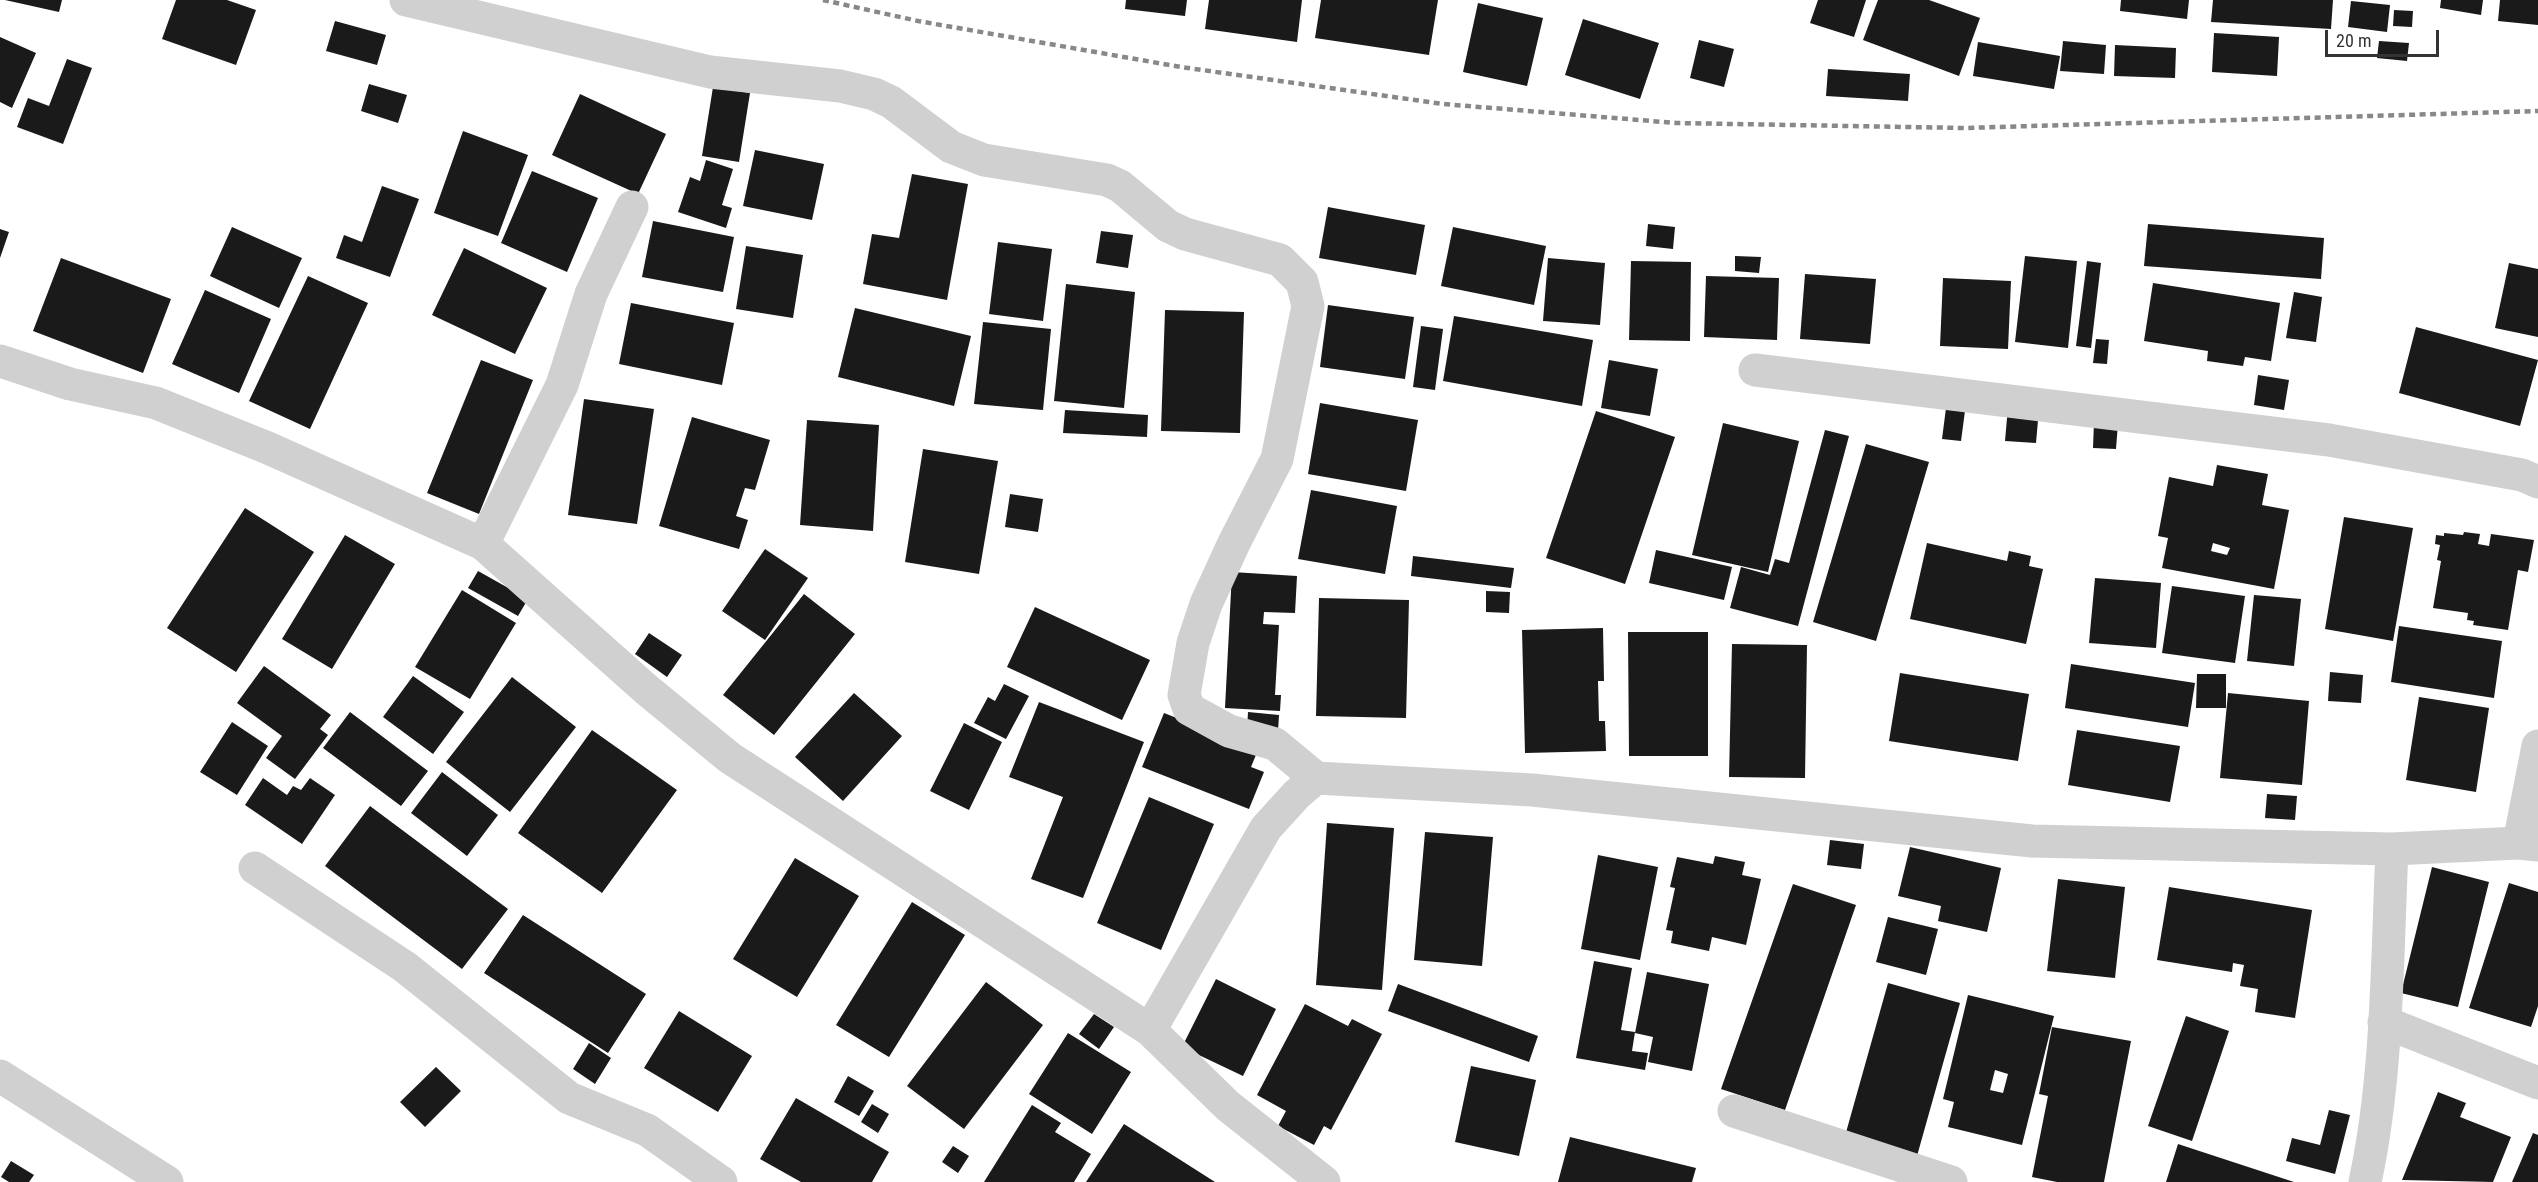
<!DOCTYPE html>
<html>
<head>
<meta charset="utf-8">
<style>
  body { margin:0 }
  #map { position:relative; width:2538px; height:1182px; overflow:hidden; background:#fff; font-family:"Roboto Condensed",sans-serif }
  canvas { display:block }
  .scale { position:absolute; left:2325px; top:30px; width:114px; height:27px; box-sizing:border-box; border:3px solid #333; border-top:0; padding-left:8px; font-size:18px; line-height:21px; white-space:nowrap; color:#333; -webkit-text-stroke:4px #fff; paint-order:stroke }
</style>
</head>
<body>
<div id="map">
<canvas width="2538" height="1182"></canvas>
<div class="scale">20 m</div>
</div>
<script>
const ctx = document.querySelector('canvas').getContext('2d');
ctx.lineJoin = 'round';
function fill(path, color) { ctx.fillStyle = color; ctx.fill(path, 'evenodd'); }
function strokePath(path, color, width, dash) { ctx.strokeStyle = color; ctx.lineWidth = width; ctx.lineCap = dash ? 'butt' : 'round'; ctx.setLineDash(dash || []); ctx.stroke(path); }
fill(new Path2D(`
  M5 0H62L59 12Z
  M176 0H227L256 10 236 65 162 39Z
  M1126 0H1187L1185 16 1125 9Z
  M1209 0H1302L1297 42 1205 29Z
  M1321 0H1438L1429 55 1315 38Z
  M1818 0H1866L1854 37 1810 23Z
  M1878 0H1929L1980 18 1959 76 1863 40Z
  M2121 0H2189L2187 19 2120 11Z
  M2213 0H2333L2331 29 2211 22Z
  M2441 0H2483L2481 15 2440 8Z
  M2500 0H2538V25L2498 21Z
  M2351 1 2390 5 2387 32 2348 27Z
  M1478 3 1543 18 1527 86 1463 72Z
  M2394 10 2413 11 2412 27 2393 26Z
  M1583 19 1659 43 1640 99 1565 75Z
  M335 21 386 35 377 65 326 51Z
  M2214 33 2279 37 2277 76 2212 72Z
  M0 37 36 53 12 108 0 102Z
  M1699 40 1734 49 1724 87 1690 78Z
  M2063 41 2106 45 2104 74 2060 71Z
  M2379 41 2409 43 2407 61 2377 58Z
  M1978 42 2060 56 2054 89 1973 76Z
  M2115 45 2176 48 2175 78 2114 76Z
  M67 59 92 68 63 144 17 127 28 98 49 106Z
  M1828 69 1910 74 1908 101 1826 96Z
  M369 84 407 95 398 123 361 111Z
  M713 87 750 93 739 162 702 156Z
  M580 94 666 134 638 194 552 155Z
  M463 131 528 155 498 236 434 213Z
  M755 150 824 164 812 220 743 206Z
  M706 160 733 169 722 205 732 208 726 228 678 212 690 177 700 181Z
  M532 171 598 198 567 272 501 243Z
  M912 174 968 184 947 300 863 284 872 234 899 238Z
  M382 186 419 199 390 277 336 258 344 235 362 242Z
  M1328 207 1425 225 1416 275 1319 258Z
  M653 221 734 237 723 292 642 277Z
  M1648 224 1675 227 1673 249 1646 246Z
  M2148 224 2324 238 2321 279 2144 266Z
  M232 227 302 258 279 308 210 276Z
  M1453 227 1546 246 1534 305 1441 286Z
  M0 229 9 232 0 258Z
  M1101 231 1133 235 1128 268 1096 263Z
  M998 242 1052 249 1043 321 989 314Z
  M746 246 803 255 793 318 736 309Z
  M464 248 547 288 515 354 432 315Z
  M1735 256 1761 257 1759 273 1735 271Z
  M2025 256 2077 261 2068 348 2015 342Z
  M61 258 171 299 143 373 33 331Z
  M1548 258 1605 263 1600 325 1543 321Z
  M1631 261 1691 262 1690 341 1629 340Z
  M2087 261 2101 263 2091 348 2076 346Z
  M2509 263 2538 269V337L2495 328Z
  M1805 274 1876 279 1870 344 1800 339Z
  M308 276 368 303 310 429 249 401Z
  M1706 276 1779 278 1777 340 1704 337Z
  M1943 278 2011 281 2008 349 1940 346Z
  M2153 283 2280 303 2271 361 2245 357 2243 366 2207 361 2208 351 2144 341Z
  M1066 284 1135 292 1124 408 1054 401Z
  M205 290 271 319 239 393 172 364Z
  M2294 292 2322 297 2316 342 2286 338Z
  M631 303 734 323 722 385 619 364Z
  M1328 305 1414 317 1405 379 1320 367Z
  M855 308 971 336 954 406 838 377Z
  M1165 310 1244 312 1240 433 1161 431Z
  M1454 316 1593 340 1582 406 1443 381Z
  M983 322 1051 329 1043 410 974 404Z
  M1421 326 1443 329 1435 390 1413 387Z
  M2416 327 2538 360 2520 426 2399 393Z
  M2096 339 2109 340 2107 364 2093 363Z
  M481 360 533 380 479 514 427 493Z
  M1609 360 1658 369 1650 416 1601 408Z
  M2258 375 2289 380 2284 410 2254 405Z
  M584 399 654 409 637 524 568 515Z
  M1320 403 1418 420 1406 491 1308 474Z
  M2008 407 2039 409 2036 443 2005 441Z
  M1946 408 1965 411 1961 441 1942 439Z
  M1065 410 1148 415 1147 437 1063 433Z
  M1596 411 1675 437 1625 584 1546 558Z
  M692 417 770 440 755 490 745 488 736 516 748 520 739 549 659 526Z
  M807 420 879 425 873 531 800 525Z
  M2094 422 2118 423 2116 449 2093 448Z
  M1723 423 1799 441 1768 572 1692 555Z
  M1825 430 1849 436 1798 626 1730 608 1741 567 1770 575 1775 559 1789 563Z
  M1866 444 1929 462 1876 641 1813 622Z
  M923 449 998 461 979 574 905 562Z
  M2217 465 2268 474 2262 505 2289 510 2274 589 2162 568 2168 538 2158 536 2169 477 2213 486ZM2213 543 2230 548 2227 555 2211 551Z
  M1311 490 1397 506 1385 574 1298 559Z
  M1010 494 1043 499 1038 532 1005 527Z
  M245 508 314 552 236 672 167 628Z
  M2344 517 2413 528 2393 641 2325 629Z
  M2464 532 2480 534 2478 544 2489 546 2491 534 2534 540 2528 572 2518 570 2508 630 2473 625 2474 621 2467 620 2468 613 2433 608 2441 561 2437 560 2440 545 2435 544 2436 535 2444 536V533L2463 535Z
  M345 535 395 564 332 669 282 639Z
  M1927 543 2007 561 2009 551 2031 556 2029 566 2043 569 2026 644 1910 619Z
  M765 549 808 578 765 640 722 611Z
  M1656 550 1732 567 1724 600 1649 583Z
  M1413 556 1514 568 1511 588 1411 576Z
  M478 571 528 599 518 616 468 588Z
  M1232 572 1297 576 1295 613 1264 612 1263 624 1279 625 1275 695H1281L1280 711 1225 708Z
  M2095 578 2161 583 2156 648 2089 643Z
  M2172 586 2245 596 2235 663 2162 653Z
  M462 590 516 623 470 699 415 667Z
  M1486 591 1510 592 1509 613 1486 612Z
  M804 594 855 634 774 735 723 695Z
  M2254 595 2301 599 2294 666 2247 661Z
  M1319 598 1409 600 1406 718 1316 716Z
  M1035 607 1150 660 1122 720 1007 667Z
  M2399 626 2502 641 2494 698 2391 682Z
  M1603 628 1604 681H1598L1599 721H1605L1606 751 1525 753 1522 630Z
  M1628 632H1708V756H1629Z
  M649 633 682 655 667 677 635 654Z
  M1732 644 1807 645 1805 778 1729 777Z
  M2071 664 2195 683 2188 727 2065 708Z
  M264 666 331 715 320 729 328 735 295 779 266 758 282 736 237 703Z
  M2330 672 2363 675 2361 703 2328 701Z
  M1900 673 2029 694 2018 761 1889 741Z
  M2197 674H2226V708H2196Z
  M413 676 464 712 433 754 383 717Z
  M512 677 576 727 510 812 446 762Z
  M1004 684 1029 696 1006 739 974 723 988 697 995 701Z
  M854 693 902 736 843 801 795 757Z
  M2228 693 2309 701 2302 785 2220 778Z
  M2419 697 2489 708 2476 792 2406 780Z
  M1039 702 1144 742 1083 898 1031 879 1063 797 1009 777Z
  M350 712 428 771 401 806 323 748Z
  M1248 712 1279 715 1278 731 1247 729Z
  M1164 713 1258 750 1251 767 1264 772 1249 809 1142 767Z
  M232 722 268 746 237 795 200 772Z
  M964 723 1002 742 969 810 930 791Z
  M592 730 677 790 602 893 518 833Z
  M2077 730 2180 746 2170 802 2068 785Z
  M442 772 498 815 467 856 411 813Z
  M263 778 287 795 293 786 301 790 310 778 335 795 302 844 245 805Z
  M2267 794 2297 796 2295 820 2265 818Z
  M1149 797 1214 824 1161 950 1097 923Z
  M370 806 508 909 462 969 325 866Z
  M1327 823 1394 828 1382 990 1316 985Z
  M1425 832 1493 837 1482 966 1414 960Z
  M1830 840 1864 844 1861 869 1827 865Z
  M1910 847 2001 868 1987 932 1938 921 1941 906 1898 896Z
  M1598 855 1658 867 1640 960 1581 949Z
  M1715 856 1745 862 1742 875 1761 879 1746 945 1712 937 1709 951 1671 943 1673 931 1666 930 1675 888 1670 887 1677 857 1713 864Z
  M795 858 859 896 797 997 733 959Z
  M2432 867 2489 882 2458 1007 2401 993Z
  M2058 879 2125 887 2115 978 2047 971Z
  M2509 883 2538 892V1006L2531 1027 2469 1008Z
  M1793 884 1856 905 1785 1110 1721 1089Z
  M2169 887 2312 910 2295 1018 2255 1012 2258 989 2240 986 2244 965 2233 963 2232 972 2157 960Z
  M912 902 965 935 889 1057 836 1025Z
  M523 915 646 994 608 1053 484 973Z
  M1888 917 1938 929 1926 975 1876 962Z
  M1594 961 1632 968 1621 1030 1635 1032 1632 1051 1648 1053 1645 1070 1576 1058Z
  M1647 972 1709 984 1692 1071 1648 1062 1653 1037 1635 1033Z
  M1216 979 1276 1009 1243 1076 1182 1047Z
  M986 982 1043 1025 964 1129 907 1086Z
  M1888 983 1960 1003 1917 1156 1845 1136Z
  M1398 984 1538 1036 1529 1062 1388 1011Z
  M1968 995 2054 1016 2022 1145 1948 1127 1954 1102 1943 1099ZM1995 1070 2008 1074 2003 1093 1990 1090Z
  M1305 1004 1348 1026 1352 1019 1382 1034 1331 1130 1324 1126 1314 1145 1278 1126 1286 1111 1257 1095Z
  M679 1011 752 1056 718 1112 644 1068Z
  M1094 1014 1114 1027 1099 1049 1079 1034Z
  M2186 1016 2229 1031 2192 1141 2148 1126Z
  M2052 1027 2131 1041 2104 1182H2057L2032 1177 2048 1096 2039 1094Z
  M1068 1033 1131 1072 1092 1134 1029 1094Z
  M589 1043 611 1058 595 1084 573 1069Z
  M1471 1066 1536 1080 1519 1156 1455 1142Z
  M436 1067 461 1091 425 1127 400 1102Z
  M848 1076 874 1091 859 1116 834 1102Z
  M2438 1092 2466 1103 2460 1117 2511 1137 2493 1182 2402 1180Z
  M796 1098 889 1152 872 1182H801L760 1159Z
  M872 1104 889 1114 878 1133 861 1122Z
  M1032 1105 1061 1123 1055 1132 1091 1154 1074 1182H984Z
  M2329 1110 2350 1115 2335 1174 2286 1161 2292 1138 2320 1145Z
  M1124 1124 1215 1182H1086Z
  M2533 1133 2538 1135V1182H2512Z
  M1570 1137 1696 1168 1692 1182H1558Z
  M2178 1144 2294 1182H2166Z
  M953 1146 969 1156 958 1173 942 1162Z
  M11 1161 34 1175 29 1182H9L1 1177Z`), '#1a1a1a');
strokePath(new Path2D(`
  M406 0 710 72 840 86 874 94 891 102 951 147 984 160 1107 180 1120 186 1168 226 1185 234 1280 260 1302 282 1308 306 1277 459 1234 543 1206 604 1193 643 1184 695 1189 709 1229 731 1275 744 1316 778 1532 790 2032 841 2392 849 2519 843 2538 845
  M0 361 70 384 156 403 268 448 483 544 647 690 730 758 1150 1030 1228 1106 1324 1182
  M1755 370 2329 440 2522 475 2538 482
  M483 544 562 385 591 294 632 207
  M2519 843 2538 746
  M255 868 405 967 569 1098 647 1130 721 1182
  M2384 1022 2538 1083
  M1150 1030 1266 828 1297 794 1316 778
  M0 1076 167 1182
  M1734 1111 1951 1182
  M2365 1182C2388 1076 2387 958 2392 849`), '#d0d0d0', 33);
strokePath(new Path2D(`
  M823 0 918 21 1181 67 1443 104 1676 123 1965 128 2538 111`), '#888', 4.5, [6, 4.5]);
</script>
</body>
</html>
